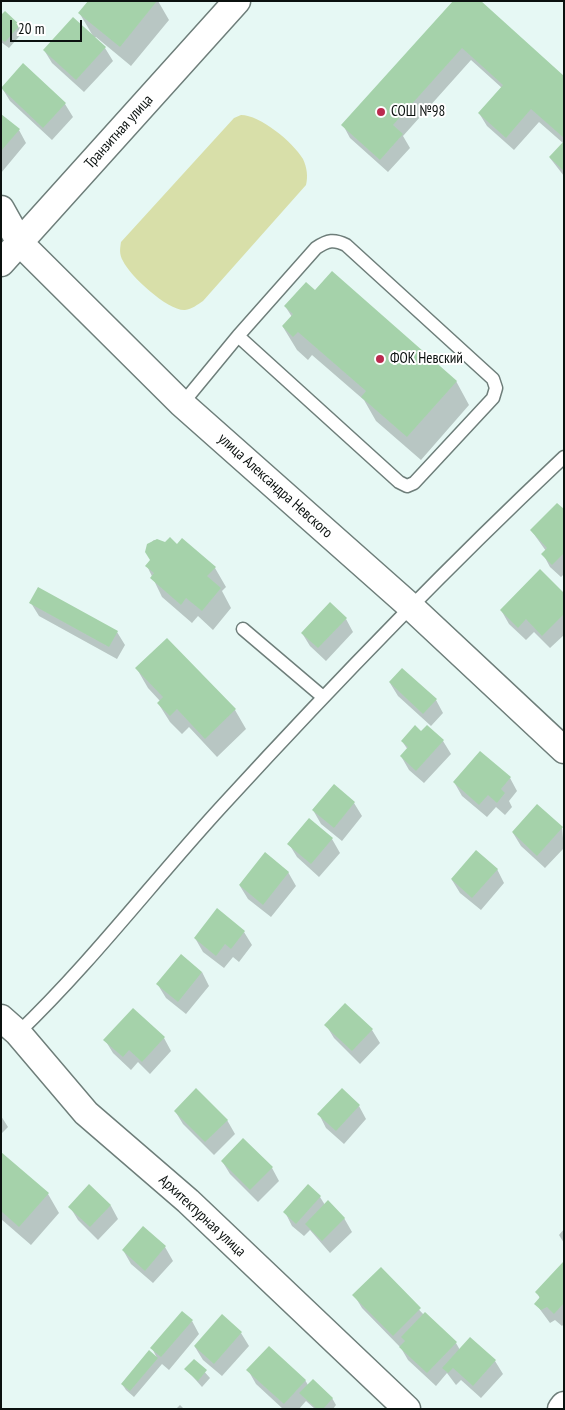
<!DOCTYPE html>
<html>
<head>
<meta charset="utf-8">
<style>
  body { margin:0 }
  #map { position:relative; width:565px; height:1410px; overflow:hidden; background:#e6f8f4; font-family:"PT Sans Narrow",sans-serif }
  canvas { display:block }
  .frame { position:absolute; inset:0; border:2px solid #0b110f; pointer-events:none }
  .scale { position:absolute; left:10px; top:20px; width:72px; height:22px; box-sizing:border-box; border:2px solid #0b110f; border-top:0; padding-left:6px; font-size:15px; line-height:18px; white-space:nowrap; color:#0b110f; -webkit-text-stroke:4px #fff; paint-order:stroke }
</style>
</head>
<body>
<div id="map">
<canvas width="565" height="1410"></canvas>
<div class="frame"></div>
<div class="scale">20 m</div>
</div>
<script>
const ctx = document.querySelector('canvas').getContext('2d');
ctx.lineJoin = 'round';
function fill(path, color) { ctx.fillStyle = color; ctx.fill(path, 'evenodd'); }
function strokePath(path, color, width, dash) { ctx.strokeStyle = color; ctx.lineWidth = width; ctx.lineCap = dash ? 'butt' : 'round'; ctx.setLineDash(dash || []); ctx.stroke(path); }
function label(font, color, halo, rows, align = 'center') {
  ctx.font = font + ' "PT Sans Narrow",sans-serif'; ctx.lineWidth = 4; ctx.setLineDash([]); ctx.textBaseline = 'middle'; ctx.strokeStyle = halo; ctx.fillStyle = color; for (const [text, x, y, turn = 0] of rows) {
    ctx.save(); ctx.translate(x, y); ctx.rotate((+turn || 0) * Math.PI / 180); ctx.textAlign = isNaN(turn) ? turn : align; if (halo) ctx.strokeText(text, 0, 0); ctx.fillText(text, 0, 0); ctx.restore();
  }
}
fill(new Path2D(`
  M241 115C260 115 293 142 303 159 307 168 308 176 306 185L203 301C197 305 192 309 185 310 168 311 130 276 123 261 119 254 120 249 121 242L234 118Z`), '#d8dfa9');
fill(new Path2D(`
  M90 1H158L169 20 131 66 96 37 94 38 105 48 113 61 84 92 52 63 44 50 93 36 80 14Z
  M455 1 564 78V176L550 158 563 143 539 122 514 150 487 126 479 113 502 88 471 60 403 136 410 148 388 172 350 138 343 125Z
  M1 17 19 25 23 32 9 48 1 42Z
  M23 65 65 104 73 117 52 140 10 101 2 88Z
  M1 115 19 130 26 143 1 173Z
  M315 292 456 381 469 405 421 460 376 421 364 400 312 355 308 360 297 350 283 327 292 317 285 306Z
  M564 511V574L561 577 550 567 543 554 546 551 531 530Z
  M154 540 177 545 215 568 226 587 222 591 231 608 213 630 198 616 192 623 162 597 147 566 151 561 148 545Z
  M564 595V635L550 648 534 632 526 640 509 624 501 610Z
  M31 603 117 632 125 645 117 659 39 616Z
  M346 619 353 632 326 661 310 646 302 633Z
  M167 639 235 710 246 729 217 757 189 727 182 734 170 722 158 703 160 701 148 688 137 669Z
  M390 683 436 700 443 713 431 726 398 696Z
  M427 726 443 741 451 754 424 783 409 770 401 756 408 750 402 741 421 733Z
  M510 778 517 791 509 801 512 807 505 815 496 807 487 817 462 796 454 782Z
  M334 786 354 803 362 816 342 841 321 824 313 810Z
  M309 820 332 839 340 853 319 877 297 857 289 844Z
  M562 828 564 848 545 868 521 846 513 833Z
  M497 869 504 883 481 910 460 893 452 880Z
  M288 872 296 886 271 917 248 899 240 886Z
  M244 932 252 945 239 962 233 957 224 968 203 952 195 938Z
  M202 972 209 986 186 1014 166 998 158 985Z
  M326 1025 372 1030 380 1043 360 1064 334 1038Z
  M164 1038 171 1051 150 1074 138 1062 131 1070 113 1053 105 1040Z
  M359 1106 366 1119 344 1144 326 1128 319 1114Z
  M175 1111 227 1120 235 1134 214 1155 183 1124Z
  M1 1116 8 1127 1 1134Z
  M1 1153 48 1194 59 1213 31 1245 1 1219Z
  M222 1161 272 1168 279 1181 258 1202 230 1174Z
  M89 1186 111 1206 118 1219 98 1240 78 1220 70 1207Z
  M308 1186 320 1197 325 1205 344 1218 352 1232 330 1253 310 1230 304 1236 292 1226 285 1212Z
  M143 1228 165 1247 173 1261 153 1283 131 1264 123 1250Z
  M564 1229V1243L559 1235Z
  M563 1263 564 1324 562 1326 555 1320 550 1323 536 1304 540 1299 537 1292Z
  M381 1269 424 1315 456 1343 460 1350 470 1339 495 1361 503 1374 481 1398 461 1380 456 1385 447 1373 436 1386 408 1360 401 1348 362 1308 354 1295Z
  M192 1321 199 1334 169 1370 162 1364 134 1397 126 1390 122 1384 157 1358 152 1348Z
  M241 1333 249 1346 222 1376 203 1360 195 1347Z
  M194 1360 210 1378 202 1387 186 1369Z
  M248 1370 305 1380 308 1385 332 1398 336 1405 333 1409H315L306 1401 299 1409H283L256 1384Z
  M180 1405 184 1409H176Z`), '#0003');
fill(new Path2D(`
  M88 1H157L120 47 78 13Z
  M453 1H481L564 76V138L531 109 506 138 478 113 503 85 462 48 393 125 403 134 380 160 341 125Z
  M5 11 20 25 5 42 1 39V15Z
  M73 17 106 47 76 80 43 50Z
  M23 63 66 103 43 128 1 88Z
  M1 114 20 129 1 151Z
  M564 141V171L549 157Z
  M332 271 457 381 407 437 361 397 366 391 298 332 293 337 282 326 293 314 284 306 306 282 315 290Z
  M557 503 564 509V553L552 565 541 554 547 548 530 530Z
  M170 537 177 544 182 538 216 567 207 576 221 588 202 611 186 598 181 605 150 578 154 573 145 566 150 560 145 552 147 544 157 539 165 542Z
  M540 569 564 593V614L542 636 526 619 518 628 500 610Z
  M38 587 118 631 109 647 29 603Z
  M330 602 347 618 318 648 301 633Z
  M167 638 236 709 205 739 177 709 170 716 157 703 163 697 135 668Z
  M402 668 437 699 423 714 389 682Z
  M415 725 421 731 427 725 444 740 416 771 400 756 408 747 401 741Z
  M480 751 511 777 501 789 505 793 497 803 488 795 479 805 453 782Z
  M334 784 355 802 334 828 312 810Z
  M537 804 563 827 537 856 512 832Z
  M309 818 333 838 311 864 287 844Z
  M476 850 498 869 472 898 451 879Z
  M265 852 289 872 263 905 239 885Z
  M217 908 245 931 231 949 225 944 216 956 194 938Z
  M181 954 202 972 178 1002 156 984Z
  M345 1003 373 1029 352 1051 324 1025Z
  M133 1008 165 1037 142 1062 129 1050 123 1057 103 1040Z
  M196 1088 228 1120 205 1142 174 1111Z
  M342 1088 360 1105 336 1131 317 1114Z
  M243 1138 273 1167 250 1190 221 1161Z
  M1 1152 49 1193 19 1227 1 1211Z
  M89 1184 111 1205 90 1227 68 1207Z
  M308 1184 321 1196 296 1224 283 1212Z
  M328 1200 345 1218 322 1241 305 1224Z
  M143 1226 166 1246 145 1271 122 1250Z
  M563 1262 564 1303 554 1314 547 1307 541 1310 534 1304 540 1297 535 1292Z
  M381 1267 421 1308 393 1336 352 1295Z
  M182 1311 193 1320 161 1357 150 1348Z
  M425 1312 457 1342 427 1373 399 1347 405 1341 401 1337Z
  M222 1314 242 1332 214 1364 194 1346Z
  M470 1337 496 1360 473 1386 453 1368 448 1373 442 1368Z
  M269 1346 306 1380 284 1404 246 1370Z
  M149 1350 158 1358 130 1391 121 1384Z
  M194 1359 207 1370 198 1381 184 1369Z
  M313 1379 333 1398 323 1409H317L299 1393Z`), '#a5d2aa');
const lane = new Path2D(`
  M182 404 238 336 316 248C328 240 334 239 346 245L493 379 496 388 493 398 414 483 407 486 399 482 238 336
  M243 629 323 697
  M18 1033C92 962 154 880 223 805 333 685 445 569 564 457`);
const street = new Path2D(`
  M1 209 20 243 182 404 410 606 564 750
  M1 263 237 1
  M1 1018 18 1033 86 1113 188 1201 407 1409
  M561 1409 564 1405`);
strokePath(lane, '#6e7e7a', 15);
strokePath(street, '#6e7e7a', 29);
strokePath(lane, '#fff', 12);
strokePath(street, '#fff', 26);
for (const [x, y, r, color] of [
  [381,112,5,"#bb2a4e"],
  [380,359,5,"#bb2a4e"]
]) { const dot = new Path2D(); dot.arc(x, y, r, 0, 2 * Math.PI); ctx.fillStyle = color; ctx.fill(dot); strokePath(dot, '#fff', 2); }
label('15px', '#0b110f', '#fff', [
  ["СОШ №98",391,112],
  ["ФОК Невский",390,359]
], 'left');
label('15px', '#0b110f', '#fff', [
  ["Транзитная улица",119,132,-48],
  ["улица Александра Невского",275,486,42],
  ["Архитектурная улица",202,1216,43]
]);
</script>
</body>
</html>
